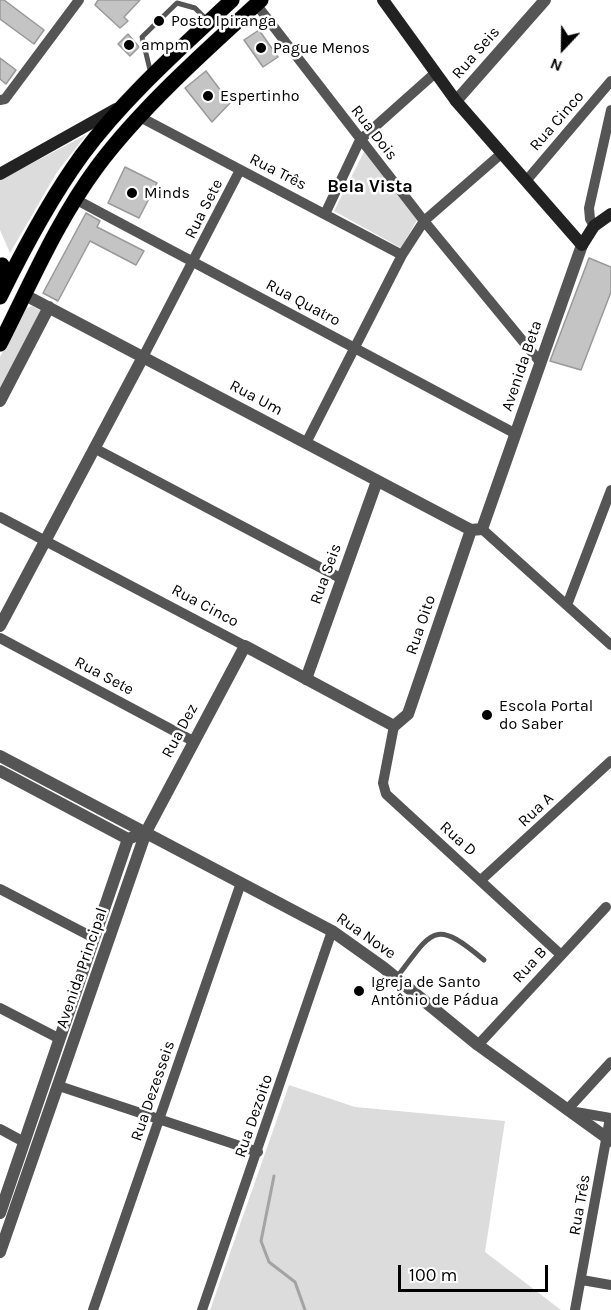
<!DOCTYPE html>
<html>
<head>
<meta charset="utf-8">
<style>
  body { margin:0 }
  #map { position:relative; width:611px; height:1310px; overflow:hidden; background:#fff; font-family:Karla,sans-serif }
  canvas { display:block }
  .north { position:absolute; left:533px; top:18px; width:60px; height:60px; -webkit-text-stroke:4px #fff; paint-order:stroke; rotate:202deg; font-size:16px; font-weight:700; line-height:24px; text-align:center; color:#000 }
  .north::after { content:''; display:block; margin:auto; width:21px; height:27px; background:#000; clip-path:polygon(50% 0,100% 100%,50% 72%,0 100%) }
  .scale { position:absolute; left:398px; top:1265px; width:150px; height:27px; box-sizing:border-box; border:3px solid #000; border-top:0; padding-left:8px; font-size:18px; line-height:21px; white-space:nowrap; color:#000; -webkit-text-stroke:4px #fff; paint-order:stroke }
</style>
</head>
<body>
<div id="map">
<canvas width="611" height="1310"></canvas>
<div class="north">N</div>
<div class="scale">100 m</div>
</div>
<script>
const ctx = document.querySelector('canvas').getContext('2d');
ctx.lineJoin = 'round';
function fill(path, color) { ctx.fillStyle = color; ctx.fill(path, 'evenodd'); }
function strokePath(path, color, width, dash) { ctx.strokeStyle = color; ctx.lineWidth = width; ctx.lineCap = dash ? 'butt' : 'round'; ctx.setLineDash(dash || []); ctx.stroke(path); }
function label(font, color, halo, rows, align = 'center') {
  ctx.font = font + ' Karla,sans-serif'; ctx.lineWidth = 5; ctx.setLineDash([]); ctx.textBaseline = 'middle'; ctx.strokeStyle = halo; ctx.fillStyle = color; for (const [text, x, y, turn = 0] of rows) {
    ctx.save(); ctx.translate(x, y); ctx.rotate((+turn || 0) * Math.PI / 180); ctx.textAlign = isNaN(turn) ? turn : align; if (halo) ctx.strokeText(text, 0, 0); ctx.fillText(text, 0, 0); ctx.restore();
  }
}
fill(new Path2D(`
  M86 135 57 172 10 253 0 230V180Z
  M364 152 417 220 401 248 334 211Z
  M32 306 41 311 0 391V357L24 309Z
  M289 1085 355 1107 505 1121 485 1252 561 1310H210Z`), '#dcdcdc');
strokePath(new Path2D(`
  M274 1176 261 1241 269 1262 295 1282 305 1310`), '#a3a3a3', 3);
const building = new Path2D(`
  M0 0H4L44 30 34 44 0 19Z
  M98 0H140L124 17 128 21 120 28 95 5Z
  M259 30 278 57 263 67 244 40Z
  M128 34 139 47 130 56 118 44Z
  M0 58 16 70 6 84 0 79Z
  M206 71 230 103 212 122 185 88Z
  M125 167 157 183 139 218 108 203Z
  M86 213 100 221 97 227 144 251 136 265 90 241 58 301 43 293Z
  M589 258 611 267V292L581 370 550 361Z`);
fill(building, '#c4c4c4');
strokePath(building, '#999', 1.5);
const primary = new Path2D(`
  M0 276 2 265
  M0 297C24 248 50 199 82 155 124 98 181 48 232 0
  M0 344C30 285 57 221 97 167 140 109 207 49 261 0`);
strokePath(primary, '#dbdbdb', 16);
strokePath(new Path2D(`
  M151 74 142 37 177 3 195 8 207 20
  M397 977C433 930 434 918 484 960`), '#555', 5);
strokePath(new Path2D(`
  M256 4 424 221 540 362
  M0 100 5 99 79 0
  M140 117 402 255
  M526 181 611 81
  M75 199 516 434
  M325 214 360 140 434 74
  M594 226 590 219 589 208 611 110
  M143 357 240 170
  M306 443 402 255 424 221 501 154
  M94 448 342 579
  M0 517 245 646
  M482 529 611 645
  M567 605 611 490
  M0 638 193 741
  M394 726 383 783 386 794 560 954
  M481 880 611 761
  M0 889 94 938
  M0 1008 60 1039
  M478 1045 606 907
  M59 1086 258 1152
  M567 1110 611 1062
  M570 1111 611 1118
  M0 1129 24 1142
  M582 1280 611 1285
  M93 1310 241 883
  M202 1310 332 931
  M575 1310 610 1118`), '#555', 10);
strokePath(new Path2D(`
  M456 101 545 0
  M25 295 471 530
  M0 401 49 307
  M471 530 482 529 582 245
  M0 626 143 357
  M306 679 377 481
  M0 756 332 931 384 968 478 1045 611 1141
  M0 771 128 839 133 837
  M0 1213 128 839
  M0 1252 146 832 245 646 394 726 408 714 471 530`), '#555', 12);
strokePath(new Path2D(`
  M383 0 456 101 582 245 594 226 611 214
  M0 174 116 109`), '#222', 12);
strokePath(primary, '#000', 15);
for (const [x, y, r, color] of [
  [159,21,6,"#000"],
  [129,45,6,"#000"],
  [261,48,6,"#000"],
  [208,96,6,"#000"],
  [132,193,6,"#000"],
  [487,715,6,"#000"],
  [359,991,6,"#000"]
]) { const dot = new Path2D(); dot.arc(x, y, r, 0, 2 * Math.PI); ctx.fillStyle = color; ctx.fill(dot); strokePath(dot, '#fff', 2); }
label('16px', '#000', '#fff', [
  ["Posto Ipiranga",171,21],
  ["ampm",141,45],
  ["Pague Menos",273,48],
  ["Espertinho",220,96],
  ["Minds",144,193],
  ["Escola Portal",499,706],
  ["do Saber",499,724],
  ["Igreja de Santo",371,982],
  ["Antônio de Pádua",371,1000]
], 'left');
label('16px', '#000', '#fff', [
  ["Rua Seis",476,53,-49],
  ["Rua Cinco",557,121,-49],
  ["Rua Dois",374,133,52],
  ["Rua Três",278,172,27],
  ["Rua Sete",204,209,-63],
  ["Rua Quatro",303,303,28],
  ["Avenida Beta",522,366,-71],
  ["Rua Um",256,398,28],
  ["Rua Seis",326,574,-70],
  ["Rua Cinco",205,606,28],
  ["Rua Oito",421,625,-71],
  ["Rua Sete",104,676,28],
  ["Rua Dez",180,731,-62],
  ["Rua A",536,810,-43],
  ["Rua D",458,839,42],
  ["Rua Nove",366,936,35],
  ["Rua B",530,965,-48],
  ["Avenida Principal",82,968,-71],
  ["Rua Dezesseis",153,1091,-71],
  ["Rua Dezoito",254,1116,-71],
  ["Rua Três",580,1205,-80]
]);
label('bold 18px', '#000', '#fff', [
  ["Bela Vista",370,187]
]);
</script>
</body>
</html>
